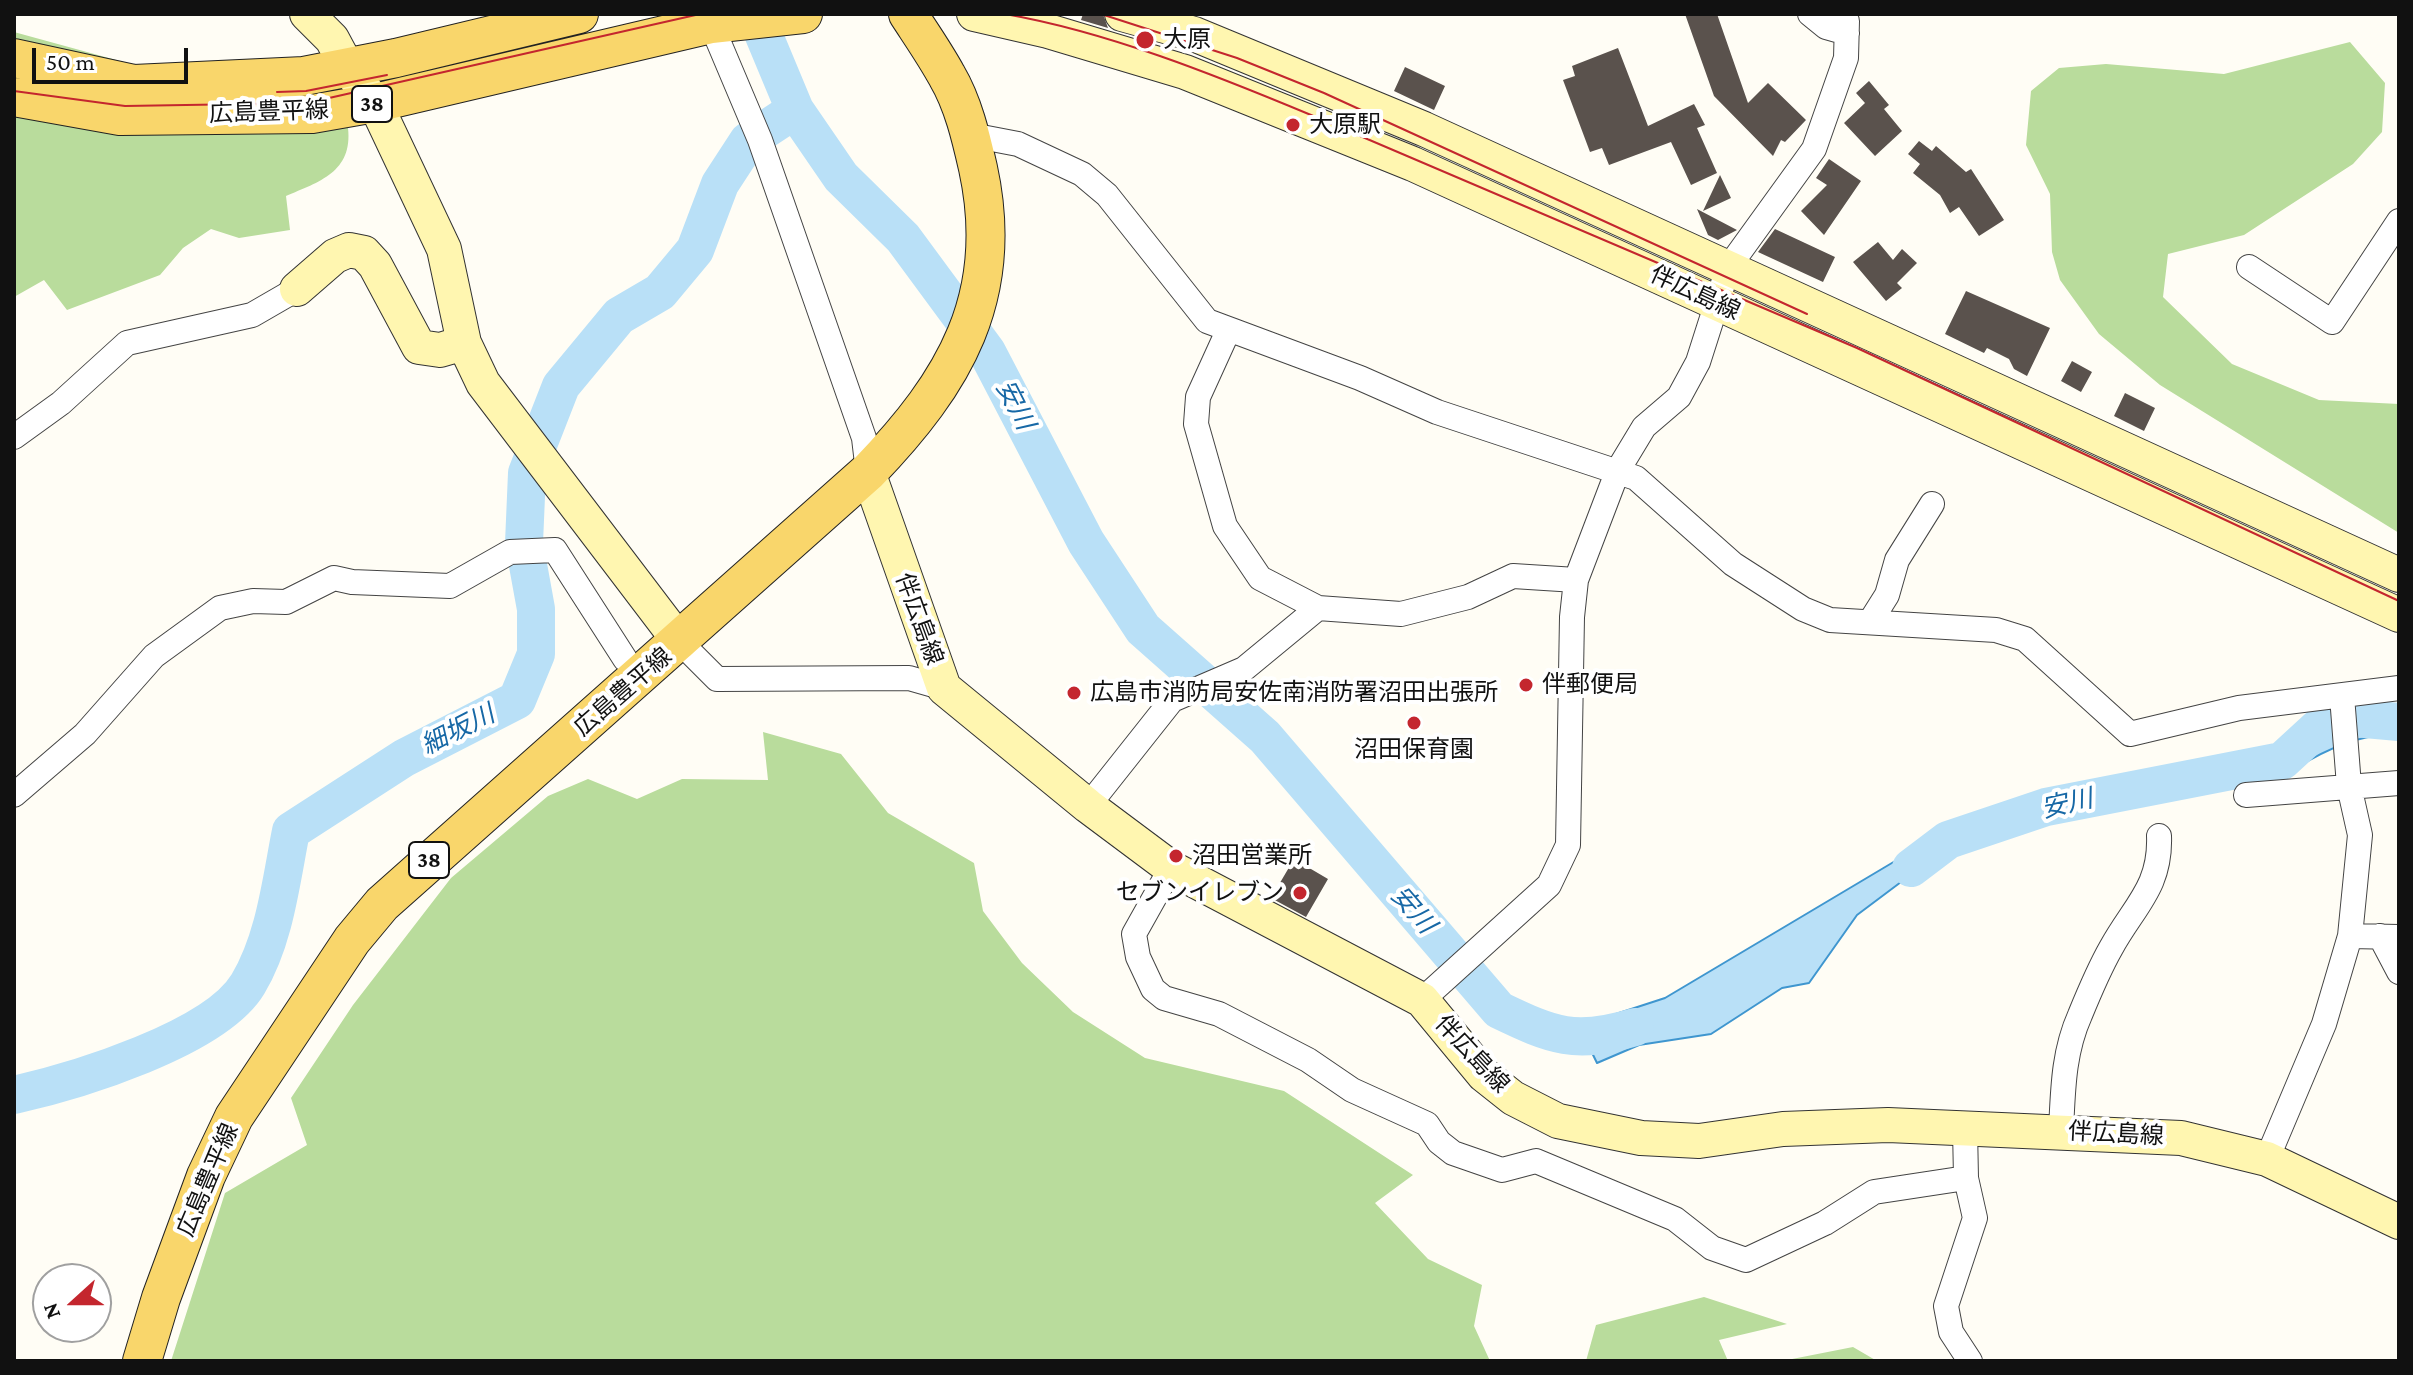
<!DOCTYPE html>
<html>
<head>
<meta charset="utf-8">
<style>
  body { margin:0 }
  #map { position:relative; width:2413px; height:1375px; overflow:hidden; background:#fffdf5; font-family:"Crimson Pro",serif }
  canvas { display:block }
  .frame { position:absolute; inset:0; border:16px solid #111; pointer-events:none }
  .north { position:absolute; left:32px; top:1263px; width:80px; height:80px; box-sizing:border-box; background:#fff; border:2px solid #a0a0a0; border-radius:50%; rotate:249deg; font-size:22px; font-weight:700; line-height:32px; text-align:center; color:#111 }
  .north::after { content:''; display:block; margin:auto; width:28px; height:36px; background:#c4262e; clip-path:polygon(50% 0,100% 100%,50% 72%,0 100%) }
  .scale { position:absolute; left:32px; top:48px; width:156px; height:36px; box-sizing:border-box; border:4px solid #111; border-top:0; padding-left:10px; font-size:24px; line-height:28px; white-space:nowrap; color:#111; -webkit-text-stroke:6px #fff; paint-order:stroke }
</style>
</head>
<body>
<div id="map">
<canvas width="2413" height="1375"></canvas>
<div class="frame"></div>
<div class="north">N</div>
<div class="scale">50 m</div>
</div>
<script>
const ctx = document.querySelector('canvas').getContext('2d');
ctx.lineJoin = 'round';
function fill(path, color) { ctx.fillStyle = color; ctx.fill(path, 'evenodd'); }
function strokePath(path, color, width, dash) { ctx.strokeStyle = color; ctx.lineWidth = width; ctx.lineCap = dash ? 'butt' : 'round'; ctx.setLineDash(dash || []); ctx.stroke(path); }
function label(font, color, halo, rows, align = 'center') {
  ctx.font = font + ' "Crimson Pro","Noto Sans JP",serif'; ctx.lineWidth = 8; ctx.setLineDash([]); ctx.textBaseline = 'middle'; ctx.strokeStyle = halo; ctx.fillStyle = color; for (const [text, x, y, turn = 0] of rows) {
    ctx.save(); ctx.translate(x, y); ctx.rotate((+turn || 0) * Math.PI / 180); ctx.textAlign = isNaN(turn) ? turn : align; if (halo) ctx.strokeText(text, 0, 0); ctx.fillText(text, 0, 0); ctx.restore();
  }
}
fill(new Path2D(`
  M14 32 240 94 348 128C353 172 319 182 286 196L290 230 239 238 211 229 183 248 160 275 67 310 44 280 14 297Z
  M2350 42 2385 83 2382 132 2353 164 2244 235 2168 254 2163 297 2232 364 2319 400 2399 404V533L2160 385 2099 334 2060 280 2052 252 2050 194 2026 145 2031 91 2059 68 2106 64 2224 74Z
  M763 732 841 754 888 813 974 863 983 911 1022 963 1073 1012 1145 1058 1284 1091 1413 1175 1375 1203 1428 1259 1482 1285 1474 1326 1490 1361H171L225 1193 307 1145 291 1098 353 1005 451 878 548 796 588 779 637 799 682 779 768 780Z
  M1704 1297 1787 1324 1719 1340 1728 1361H1586L1596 1325Z
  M1853 1347 1877 1361H1782Z`), '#b9dc9c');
const water = new Path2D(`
  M2382 713 2399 714V736C2364 731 2325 750 2296 768L2280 748 2311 721Z
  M1949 829 1958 848 1921 867 1857 915 1809 983 1782 988 1711 1034 1639 1045 1597 1063 1579 1026 1665 998Z`);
fill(water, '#b9e0f7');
strokePath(water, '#3f96cf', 2);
strokePath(new Path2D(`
  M755 14 795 110 841 177 903 238 987 352 1086 542 1143 629 1265 737 1499 1010C1553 1036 1575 1045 1635 1027
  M1911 868 1948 840 2046 807 2282 761 2331 716 2399 722
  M14 1095C76 1081 215 1039 248 984 275 939 281 881 291 831L404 758 517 700 536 654V609L524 543 527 473 561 386 619 316 660 292 695 250 720 184 748 141 795 110`), '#b9e0f7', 38);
fill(new Path2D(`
  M1083 14H1103L1108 28 1081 20Z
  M1685 14H1717L1748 103 1768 83 1806 120 1785 142 1781 140 1773 156 1714 96Z
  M1618 48 1648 126 1694 104 1705 125 1697 128 1717 173 1691 185 1671 142 1609 165 1602 148 1590 152 1563 80 1575 76 1572 66Z
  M1405 67 1445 86 1434 110 1394 91Z
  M1869 81 1889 105 1884 109 1902 131 1875 156 1844 123 1865 103 1856 93Z
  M1919 141 1932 151 1936 146 1966 172 1971 169 2004 220 1979 236 1959 207 1950 213 1940 195 1913 173 1920 164 1908 154Z
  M1829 159 1861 181 1824 235 1801 211 1827 185 1816 178Z
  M1720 175 1731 198 1703 211Z
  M1697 209 1737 230 1718 240 1708 235Z
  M1775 229 1835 257 1823 282 1758 252Z
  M1878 242 1893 260 1902 249 1917 263 1897 283 1902 288 1886 301 1853 262Z
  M1966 291 2050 328 2027 376 2014 369 2009 359 1987 348 1984 353 1945 334Z
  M2072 361 2092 372 2081 392 2061 381Z
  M2125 393 2155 408 2144 431 2114 416Z
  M1294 859 1328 879 1306 917 1271 898Z`), '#5a524d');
const street = new Path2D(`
  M1810 14 1826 27 1847 33
  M711 24 760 140 864 438 868 472
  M971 135 1018 144 1082 174 1107 195 1207 321 1360 378 1437 412 1636 478 1733 564 1803 609 1830 620 1996 630 2025 639 2130 734 2239 708 2399 688
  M2249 267 2332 322 2399 221
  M1228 331 1198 397 1196 424 1225 526 1260 578 1318 608 1401 614 1468 597 1513 576 1576 580
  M14 437 61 403 127 343 252 315 297 289
  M1870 622 1887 595 1897 560 1932 504
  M680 642 717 679 909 678 944 688
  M14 795 85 734 154 656 220 608 253 601 286 602 334 578 352 582 450 586 510 552 555 550 625 659
  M2246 795 2399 783
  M1088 806 1172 700 1244 669 1318 608
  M1171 868 1134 934 1138 957 1153 989 1164 998 1219 1014 1308 1060 1352 1090 1427 1124 1439 1142 1453 1153 1502 1170 1536 1161 1675 1219 1712 1248 1746 1260 1825 1223 1874 1192 1966 1178
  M2350 936 2399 937
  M2380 936 2399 972
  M1422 1000 1549 885 1568 845 1572 617 1576 580 1618 470 1644 427 1679 397 1698 362 1728 268 1814 149 1846 58 1847 21 1842 14
  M1965 1129 1966 1178 1975 1218 1946 1306 1951 1332 1970 1361
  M2061 1131C2063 1091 2063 1053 2080 1015 2089 993 2099 969 2111 948 2134 906 2161 887 2159 836
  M2267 1159 2324 1024 2350 936 2360 835 2349 786 2342 696`);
const secondary = new Path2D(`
  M307 14 332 39 347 67 375 103 444 249 464 343 483 383 680 642
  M974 14 1048 31 1185 72 1413 164 2399 615
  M1122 14 1194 34 1424 129 2399 575
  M297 289 335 256 349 250 364 253 375 265 419 347 440 350 464 343
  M868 472 944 688 1088 806 1171 868 1422 1000 1484 1075 1513 1098 1558 1121 1641 1138 1699 1141 1783 1129 1888 1125 2181 1138 2267 1159 2399 1222`);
const primary = new Path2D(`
  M14 58 134 84 304 76 396 58 579 14
  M14 97 120 116 312 114 375 103 711 24 803 14
  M142 1361 161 1298 206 1176 234 1117 352 940 382 904 868 472C955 382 1006 296 978 168 971 137 963 103 947 76 935 54 921 34 908 14`);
strokePath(street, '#444', 26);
strokePath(secondary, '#333', 36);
strokePath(primary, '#222', 40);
strokePath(street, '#fff', 24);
strokePath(secondary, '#fff6b0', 34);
strokePath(primary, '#f9d66b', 38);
strokePath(new Path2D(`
  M1005 14C1108 32 1215 75 1311 115L1857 348 2399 601
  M1101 14 1237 58 1324 93 1807 314
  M14 91 125 106 307 103 700 14
  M277 92 306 91 387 75`), '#c4262e', 2);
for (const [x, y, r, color] of [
  [1145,40,10,"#c4262e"],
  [1293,125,8,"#c4262e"],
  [1526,685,8,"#c4262e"],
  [1074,693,8,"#c4262e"],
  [1414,723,8,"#c4262e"],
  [1176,856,8,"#c4262e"],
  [1300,893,8,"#c4262e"]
]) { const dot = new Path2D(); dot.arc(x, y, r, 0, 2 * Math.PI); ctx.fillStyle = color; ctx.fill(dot); strokePath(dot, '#fff', 3); }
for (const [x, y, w] of [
  [372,104,40],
  [429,860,40]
]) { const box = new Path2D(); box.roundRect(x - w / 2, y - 18, w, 36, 6); ctx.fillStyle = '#fff'; ctx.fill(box); strokePath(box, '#111', 2); }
label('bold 22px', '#111', null, [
  ["38",372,104],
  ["38",429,860]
]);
label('24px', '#111', '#fff', [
  ["大原",1163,40],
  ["大原駅",1309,125],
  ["伴郵便局",1542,685],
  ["広島市消防局安佐南消防署沼田出張所",1090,693],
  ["沼田保育園",1414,750,"center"],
  ["沼田営業所",1192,856],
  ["セブンイレブン",1284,893,"right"]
], 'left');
label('24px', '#111', '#fff', [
  ["広島豊平線",269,112,-2],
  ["伴広島線",1695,293,25],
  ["伴広島線",919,619,70],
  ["広島豊平線",623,692,-41],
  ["伴広島線",1472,1054,47],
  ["伴広島線",2116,1134,3],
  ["広島豊平線",208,1180,-67]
]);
label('italic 26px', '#1768a6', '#fff', [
  ["安川",1015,405,63],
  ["細坂川",458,730,-27],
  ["安川",2067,804,-13],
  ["安川",1413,910,49]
]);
</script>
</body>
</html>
